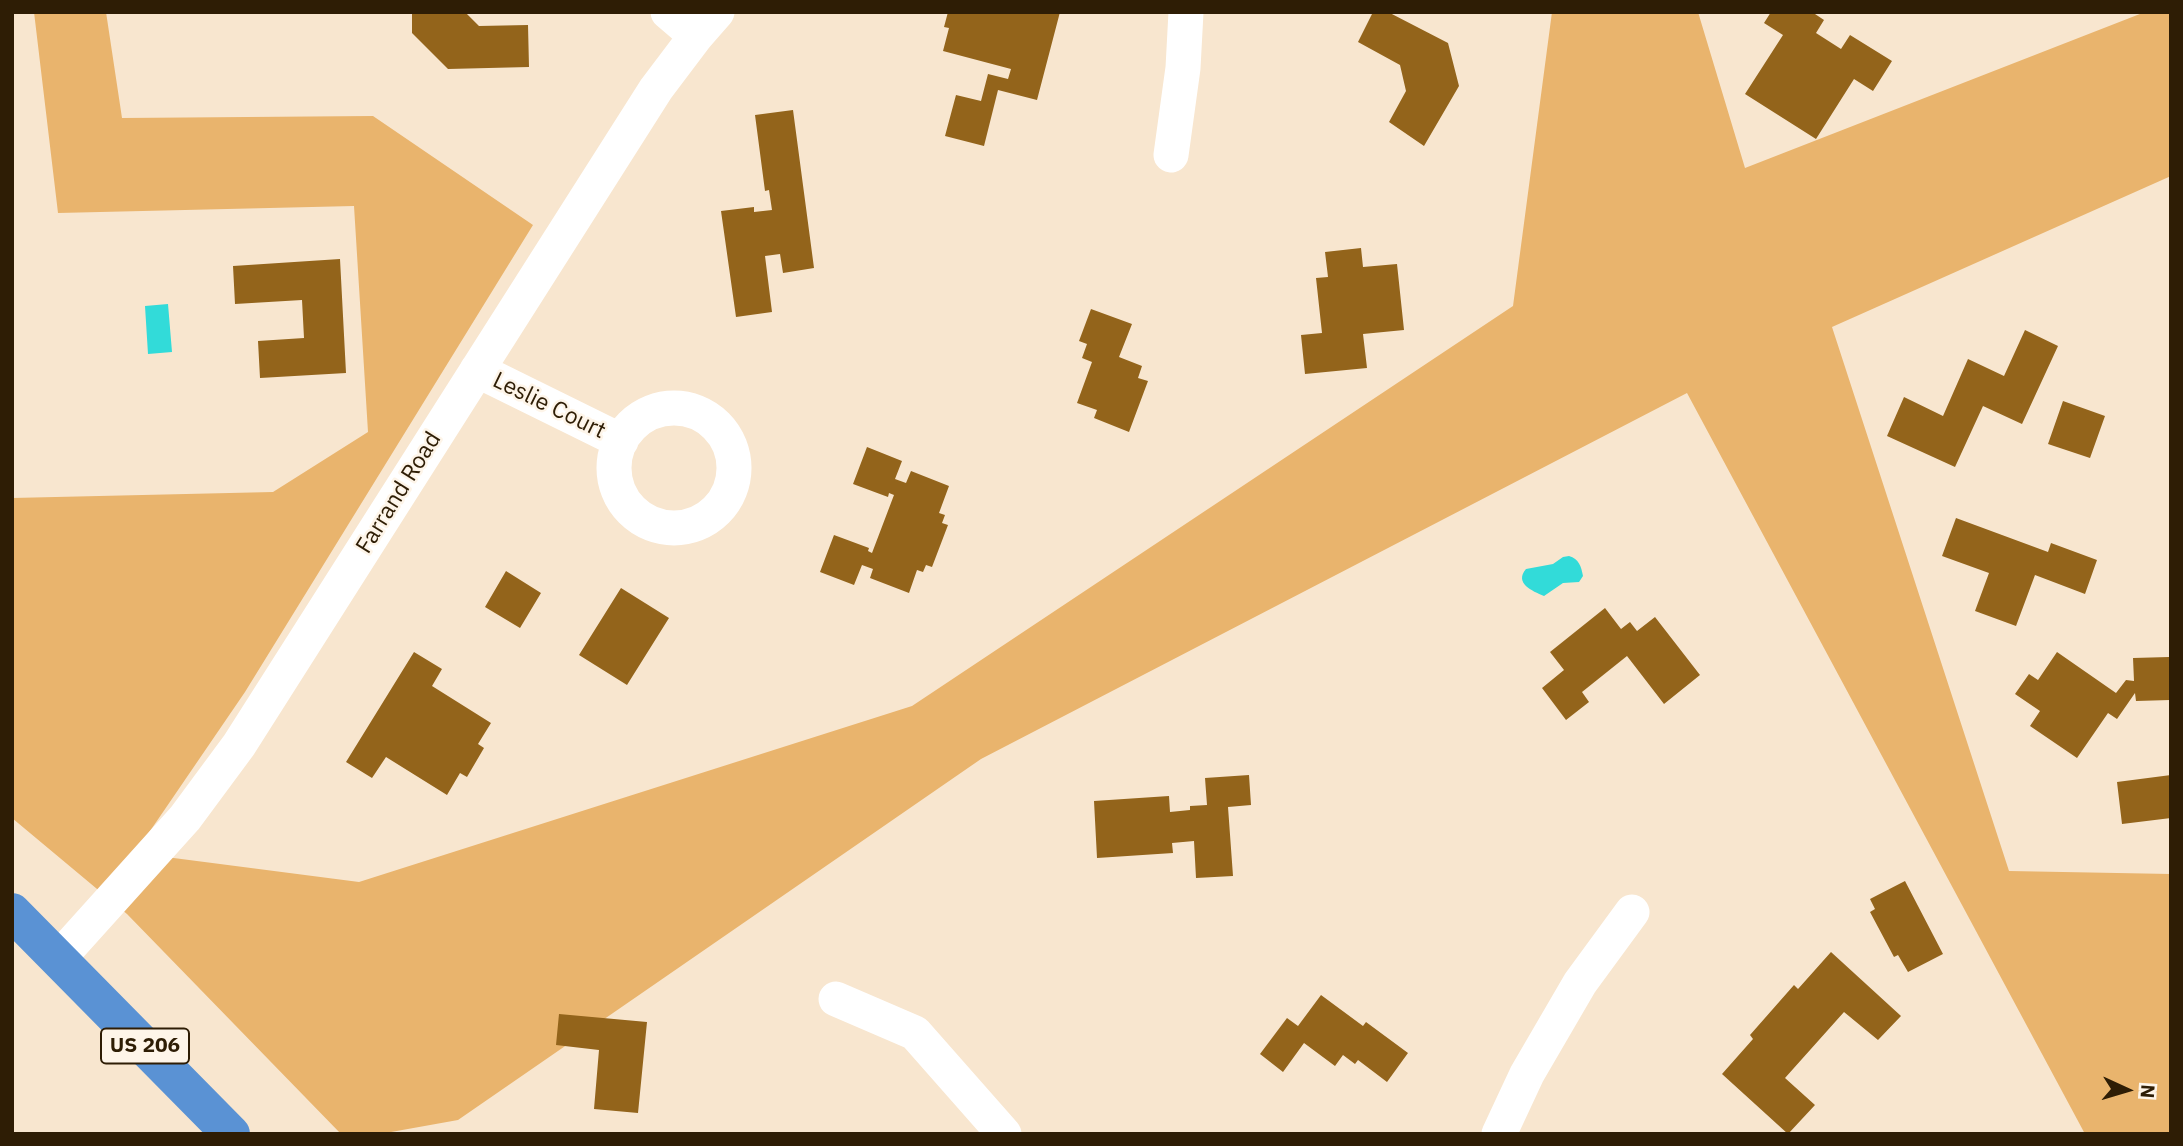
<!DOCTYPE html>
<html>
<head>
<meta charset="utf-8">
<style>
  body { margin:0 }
  #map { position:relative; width:2183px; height:1146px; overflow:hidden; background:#f8e6cf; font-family:"IBM Plex Sans",sans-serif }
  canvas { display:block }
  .frame { position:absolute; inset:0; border:14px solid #2e1d05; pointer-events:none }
  .north { position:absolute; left:2092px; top:1055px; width:70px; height:70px; -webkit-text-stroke:5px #fef5e9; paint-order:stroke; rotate:94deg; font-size:19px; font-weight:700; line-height:28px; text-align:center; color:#2e1d05 }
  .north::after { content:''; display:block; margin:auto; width:24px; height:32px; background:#2e1d05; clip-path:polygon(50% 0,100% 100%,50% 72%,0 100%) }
</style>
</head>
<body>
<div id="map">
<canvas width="2183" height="1146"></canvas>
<div class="frame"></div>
<div class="north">N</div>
</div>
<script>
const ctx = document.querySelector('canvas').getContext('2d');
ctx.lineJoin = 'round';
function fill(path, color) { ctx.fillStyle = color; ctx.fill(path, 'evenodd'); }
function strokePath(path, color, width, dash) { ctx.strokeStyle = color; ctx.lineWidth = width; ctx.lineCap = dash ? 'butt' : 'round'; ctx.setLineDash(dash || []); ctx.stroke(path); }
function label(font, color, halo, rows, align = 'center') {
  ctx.font = font + ' "IBM Plex Sans",sans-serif'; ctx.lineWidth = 5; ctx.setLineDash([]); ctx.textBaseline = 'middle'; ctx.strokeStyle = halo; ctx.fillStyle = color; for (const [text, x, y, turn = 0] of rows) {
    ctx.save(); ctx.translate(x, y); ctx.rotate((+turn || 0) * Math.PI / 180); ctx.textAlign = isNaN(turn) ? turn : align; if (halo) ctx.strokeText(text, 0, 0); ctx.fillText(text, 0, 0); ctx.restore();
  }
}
fill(new Path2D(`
  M34 12H106L122 118 373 116 533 225 245 692 135 853 359 882 912 706 1513 306 1552 12H1698L1745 168 2145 12H2171V176L1832 327 2009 871 2171 874V1134H2085L1687 393 981 759 458 1120 380 1134H341L127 914 12 818V498L273 492 368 432 354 206 58 213Z`), '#e9b46d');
fill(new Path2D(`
  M168 304 172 352 148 354 145 306Z
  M1569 556C1579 559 1581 566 1583 576L1579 582 1563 583 1544 596C1532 591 1514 583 1526 569L1553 564 1563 557Z`), '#32dbd9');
fill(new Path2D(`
  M412 12H465L479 26 528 25 529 67 448 69 412 33Z
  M948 12H1060L1037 100 998 90 984 146 945 136 956 95 981 101 988 74 1008 79 1011 69 943 51 949 28 944 27Z
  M1373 12H1388L1448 43 1459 86 1424 146 1389 122 1406 91 1400 65 1358 42Z
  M1771 12H1812L1824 20 1816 33 1841 49 1850 35 1892 61 1873 91 1854 79 1816 139 1745 94 1783 35 1764 23Z
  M793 110 814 268 783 273 780 254 765 256 772 312 736 317 721 211 754 207V212L772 210 769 190 765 191 755 115Z
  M1361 248 1363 267 1397 264 1404 330 1363 334 1367 368 1305 374 1301 335 1322 333 1316 278 1328 277 1325 252Z
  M340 259 346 373 260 378 258 341 304 338 302 300 235 304 233 266Z
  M1091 309 1132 324 1119 357 1142 366 1138 378 1148 381 1129 432 1094 418 1097 410 1077 403 1092 362 1082 358 1087 344 1079 341Z
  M2025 330 2058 346 2022 424 1983 406 1955 467 1887 436 1904 397 1943 416 1968 359 2004 376Z
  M2063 401 2105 416 2090 458 2048 444Z
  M867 447 902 461 895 479 906 483 911 471 949 486 939 513 945 515 942 523 948 525 932 567 926 565 923 572 917 570 909 593 870 578 873 569 862 565 854 585 820 572 834 535 869 548 868 551 872 553 894 495 889 493 888 497 853 484Z
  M1956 518 2048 552 2051 543 2097 560 2085 594 2035 575 2016 626 1975 611 1989 573 1942 556Z
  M506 571 541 593 520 628 485 607Z
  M621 588 669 618 627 685 579 655Z
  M1605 608 1621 629 1630 622 1637 631 1655 617 1700 675 1664 704 1627 656 1582 692 1589 702 1566 720 1542 688 1564 670 1550 652Z
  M414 652 442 669 432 686 491 723 478 744 484 748 467 777 460 773 447 795 386 757 372 778 346 762Z
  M2057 652 2116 693 2126 680 2134 681 2133 658 2169 657 2170 700 2136 701 2135 693 2117 719 2108 713 2077 758 2030 726 2040 711 2015 694 2029 674 2038 680Z
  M1249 775 1251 805 1228 807 1233 876 1196 878 1194 841 1172 843 1173 853 1097 858 1094 801 1169 796 1170 812 1190 810V806L1207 805 1205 778Z
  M2171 775V818L2122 824 2117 782Z
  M1905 881 1943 954 1908 972 1898 955 1894 957 1870 912 1875 909 1870 899Z
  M1831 952 1901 1016 1878 1040 1844 1012 1785 1078 1815 1105 1788 1134 1722 1074 1753 1039 1750 1035 1794 985 1798 989Z
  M1321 995 1363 1026 1366 1022 1408 1053 1387 1082 1358 1060 1355 1064 1343 1055 1335 1066 1304 1043 1283 1072 1260 1054 1287 1018 1298 1026Z
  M559 1014 647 1022 638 1113 594 1109 599 1050 556 1045Z`), '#93641b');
strokePath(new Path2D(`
  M668 12 696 36
  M1171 155 1183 68 1186 12
  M477 370 621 441
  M614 468a60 60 0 1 1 120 0a60 60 0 1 1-120 0Z
  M59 958 185 818 239 745 656 89 696 36 717 12
  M836 999 915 1033 1004 1134
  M1499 1134 1527 1074 1580 983 1632 912`), '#fff', 35);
strokePath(new Path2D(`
  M12 912 231 1134`), '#5a92d4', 38);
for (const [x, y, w] of [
  [145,1046,88]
]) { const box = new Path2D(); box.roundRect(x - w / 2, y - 17.5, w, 35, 5); ctx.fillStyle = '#fef5e9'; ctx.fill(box); strokePath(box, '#2e1d05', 2); }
label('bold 21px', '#2e1d05', null, [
  ["US 206",145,1046]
]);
label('23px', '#2e1d05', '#fef5e9', [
  ["Leslie Court",549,406,26],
  ["Farrand Road",399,493,-58]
]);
</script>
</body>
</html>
